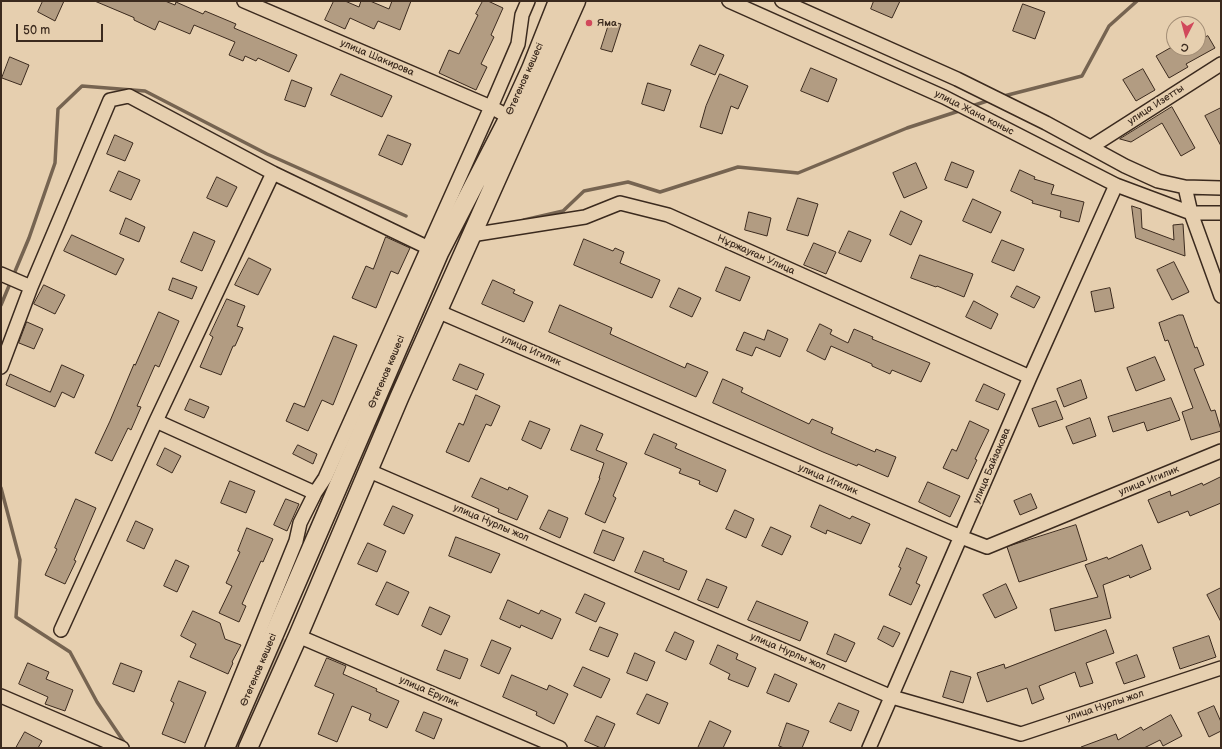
<!DOCTYPE html>
<html>
<head>
<meta charset="utf-8">
<style>
  body { margin:0 }
  #map { position:relative; width:1222px; height:749px; overflow:hidden; background:#e6cfaf; font-family:"Balsamiq Sans",sans-serif }
  canvas { display:block }
  .frame { position:absolute; inset:0; border:2px solid #3b2a1e; pointer-events:none }
  .north { position:absolute; left:1166px; top:16px; width:40px; height:40px; box-sizing:border-box; background:#e6cfaf; border:1px solid #a28d75; border-radius:50%; rotate:186deg; font-size:11px; font-weight:700; line-height:16px; text-align:center; color:#3b2a1e }
  .north::after { content:''; display:block; margin:auto; width:14px; height:18px; background:#d1495b; clip-path:polygon(50% 0,100% 100%,50% 72%,0 100%) }
  .scale { position:absolute; left:16px; top:24px; width:87px; height:18px; box-sizing:border-box; border:2px solid #3b2a1e; border-top:0; padding-left:5px; font-size:12px; line-height:14px; white-space:nowrap; color:#3b2a1e; -webkit-text-stroke:3px #e6cfaf; paint-order:stroke }
</style>
</head>
<body>
<div id="map">
<canvas width="1222" height="749"></canvas>
<div class="frame"></div>
<div class="north">С</div>
<div class="scale">50 m</div>
</div>
<script>
const ctx = document.querySelector('canvas').getContext('2d');
ctx.lineJoin = 'round';
function fill(path, color) { ctx.fillStyle = color; ctx.fill(path, 'evenodd'); }
function strokePath(path, color, width, dash) { ctx.strokeStyle = color; ctx.lineWidth = width; ctx.lineCap = dash ? 'butt' : 'round'; ctx.setLineDash(dash || []); ctx.stroke(path); }
function label(font, color, halo, rows, align = 'center') {
  ctx.font = font + ' "Balsamiq Sans",sans-serif'; ctx.lineWidth = 3.5; ctx.setLineDash([]); ctx.textBaseline = 'middle'; ctx.strokeStyle = halo; ctx.fillStyle = color; for (const [text, x, y, turn = 0] of rows) {
    ctx.save(); ctx.translate(x, y); ctx.rotate((+turn || 0) * Math.PI / 180); ctx.textAlign = isNaN(turn) ? turn : align; if (halo) ctx.strokeText(text, 0, 0); ctx.fillText(text, 0, 0); ctx.restore();
  }
}
fill(new Path2D(`
  M282 638 288 641 241 748H234Z`), '#c7b195');
strokePath(new Path2D(`
  M1000 97 1082 76 1109 26 1137 1
  M972 106 990 100
  M524 220 563 211 584 191 628 182 660 192 738 167 798 173 907 128 962 110
  M1 305 29 238 55 163 58 109 82 86 145 91 267 154 406 216
  M1 488 20 560 16 617 70 652 97 702 126 745`), '#766451', 3.5);
const building = new Path2D(`
  M43 1H64L55 21 38 12Z
  M95 1H165L175 5 176 2 203 14 205 11 236 24 234 28 297 55 289 72 258 58 256 61 245 56 243 61 229 55 235 42 194 25 190 34 159 21 155 30 134 20V18Z
  M334 1H345L359 7 361 1H370L389 9 392 1H411L400 30 378 21 374 29 350 18 345 29 325 20Z
  M483 1H488L503 8 491 35 494 37 481 64 487 67 476 90 439 73 449 50 459 54 478 15 476 14Z
  M874 1H900L892 18 871 9Z
  M1023 4 1045 12 1035 39 1013 31Z
  M610 21 621 24 612 52 601 49Z
  M1208 36 1215 48 1186 64 1188 67 1169 78 1156 56 1170 48H1198V41Z
  M700 45 724 55 715 75 691 65Z
  M10 57 29 65 21 85 2 78Z
  M811 68 837 79 828 102 801 91Z
  M1143 69 1155 90 1136 101 1123 80Z
  M341 74 392 96 382 117 331 95Z
  M720 74 748 86 738 109 731 106 722 134 700 127 706 106Z
  M292 80 312 88 305 107 285 100Z
  M648 83 671 90 664 111 642 104Z
  M1172 107 1195 148 1181 156 1162 123 1131 142 1120 139Z
  M1221 108V146L1205 116Z
  M115 135 133 143 125 161 107 154Z
  M388 135 411 144 402 165 379 155Z
  M952 162 974 171 967 188 945 180Z
  M916 163 927 188 904 198 893 173Z
  M1020 170 1035 177 1034 179 1054 185 1051 194 1084 202 1079 222 1060 217 1061 211 1032 203 1033 201 1011 191Z
  M119 171 140 180 131 200 110 191Z
  M217 177 237 187 227 207 207 198Z
  M798 198 818 204 808 236 787 230Z
  M973 199 1001 212 991 233 963 221Z
  M1132 206 1141 209 1142 228 1174 240 1173 225 1183 224 1185 256 1136 238Z
  M901 211 922 221 911 245 890 235Z
  M749 212 771 218 767 236 745 230Z
  M126 218 145 227 139 242 120 234Z
  M849 231 871 240 861 262 839 253Z
  M194 232 215 241 202 271 181 262Z
  M72 235 124 259 116 275 64 251Z
  M386 237 410 248 398 274 391 271 376 308 352 298 366 266 373 269Z
  M584 239 613 251 615 248 624 252 620 263 660 280 652 298 574 265Z
  M1002 240 1024 249 1014 271 992 262Z
  M814 243 836 252 826 274 804 265Z
  M920 255 973 274 964 297 937 286 936 287 911 278Z
  M249 258 271 269 258 295 235 285Z
  M1174 262 1189 292 1172 300 1157 270Z
  M726 267 750 277 740 301 716 291Z
  M173 278 197 287 192 299 169 290Z
  M493 280 515 290 513 293 533 302 524 322 482 304Z
  M44 285 65 295 55 314 34 304Z
  M1017 286 1040 297 1034 308 1011 297Z
  M679 288 701 298 692 317 670 307Z
  M1110 288 1114 308 1095 312 1091 292Z
  M227 299 245 306 237 326 243 328 235 346H233L221 375 200 367 213 337 210 335Z
  M974 301 998 314 991 329 966 317Z
  M560 305 612 328 610 334 685 368 687 363 708 372 696 397 549 332Z
  M159 312 179 321 159 367 155 365 137 406 141 407 131 430 128 428 112 461 95 453 110 421 134 364 135 365Z
  M1179 315H1183L1195 348 1197 347 1204 365 1194 369 1211 411 1215 410 1221 430V431L1191 440 1182 412 1193 408 1168 340 1165 341 1159 323Z
  M27 322 43 329 34 349 19 343Z
  M820 324 832 330 830 334 848 343 854 329 873 337 872 339 930 363 921 382 892 370 890 374 872 366V364L831 346 825 360 807 351Z
  M768 330 788 339 780 357 756 347 752 356 736 350 744 332 764 340Z
  M334 336 357 345 333 405 322 400 308 431 286 421 294 403 304 407Z
  M1155 357 1165 380 1136 391 1127 368Z
  M460 364 484 374 477 390 453 380Z
  M62 365 84 375 74 398 62 392 55 407 6 385 10 374 50 392Z
  M723 379 743 388 741 392 809 424 812 419 833 428 831 433 875 452 876 449 896 457 888 477 858 464 857 466 823 452 713 403Z
  M1081 380 1087 398 1064 407 1057 389Z
  M984 384 1005 394 998 410 976 401Z
  M476 395 500 406 491 426 486 424 469 462 446 452 459 423 463 425Z
  M1171 398 1180 420 1147 431 1144 422 1113 432 1108 417Z
  M190 399 209 407 204 418 185 410Z
  M1056 401 1063 419 1039 427 1032 409Z
  M1090 418 1096 436 1073 444 1066 427Z
  M530 421 550 429 541 449 522 440Z
  M970 421 989 430 975 459 977 460 968 479 943 468 952 449 956 451Z
  M581 425 603 434 596 450 627 463 613 496 616 498 605 523 585 514 600 478H599L604 463 571 450Z
  M654 434 677 444 675 448 726 470 717 492 699 484 700 481 679 473 681 469 645 454Z
  M298 445 317 454 313 464 293 454Z
  M165 448 181 456 172 473 157 465Z
  M1221 477V503L1190 516 1188 511 1158 523 1148 500 1170 491 1171 496 1202 483 1203 485Z
  M481 478 508 490 509 487 528 496 517 520 498 512 499 509 472 497Z
  M230 481 255 491 246 513 221 503Z
  M928 482 960 496 950 517 919 502Z
  M1031 494 1037 508 1020 515 1014 501Z
  M76 499 96 508 74 560 76 561 65 584 45 575 57 549 55 548Z
  M286 499 299 504 287 531 274 525Z
  M820 505 850 519 852 516 870 524 861 544 827 530 826 534 811 527Z
  M393 506 413 515 404 534 384 525Z
  M549 510 568 518 560 538 540 529Z
  M735 510 754 519 746 538 726 529Z
  M136 521 153 529 144 549 127 541Z
  M1076 525 1087 560 1019 582 1007 547Z
  M771 527 791 536 782 555 762 546Z
  M247 528 273 539 263 562 261 561 242 604 246 606 239 622 219 613 232 586 226 583 240 552 238 551Z
  M603 530 624 538 614 561 594 553Z
  M456 537 500 554 491 573 449 556Z
  M368 543 386 551 377 572 358 564Z
  M1142 545 1151 569 1130 578 1129 575 1103 585 1111 618 1055 631 1050 609 1098 597 1085 565 1107 557 1108 559Z
  M907 548 927 557 916 583 920 585 911 605 889 595 901 568 899 567Z
  M644 551 664 559 663 561 687 571 679 590 635 572Z
  M176 560 189 566 177 592 164 586Z
  M707 579 727 587 718 608 698 600Z
  M387 582 409 592 398 615 376 605Z
  M1006 584 1017 608 995 618 983 595Z
  M1221 588V622L1207 595Z
  M585 594 605 603 596 622 576 613Z
  M508 600 539 614 541 610 561 619 552 639 521 625 520 628 500 619Z
  M757 601 808 622 800 641 748 620Z
  M430 607 450 616 441 635 422 626Z
  M193 611 220 623 225 639 241 645 232 662 233 663 228 674 190 657 196 644 181 636Z
  M884 626 900 633 893 647 878 639Z
  M600 627 618 634 608 657 590 650Z
  M1106 630 1114 653 1086 663 1093 683 1080 687 1075 672 1039 686 1044 699 1032 704 1027 688 987 702 977 673 1004 664 1005 668Z
  M675 632 694 641 686 660 666 651Z
  M835 634 855 643 846 662 827 654Z
  M1209 636 1216 657 1180 669 1173 648Z
  M492 640 511 648 499 674 481 666Z
  M718 645 738 654 736 659 756 668 748 687 728 679 730 674 710 664Z
  M445 650 468 659 460 679 437 670Z
  M635 653 655 662 647 681 627 673Z
  M1137 655 1145 677 1124 684 1116 663Z
  M327 658 346 666 343 674 377 689 376 691 399 701 387 728 369 720 371 714 352 706 337 742 318 734 334 694 315 686Z
  M28 663 49 672 46 679 73 690 65 711 45 704 48 697 19 684Z
  M121 663 142 671 134 692 113 684Z
  M583 667 610 679 601 698 574 686Z
  M951 671 971 677 963 703 943 697Z
  M775 674 797 684 789 702 767 693Z
  M512 675 547 690 549 685 568 694 554 724 536 715 537 712 503 697Z
  M179 681 206 692 185 743 162 734 174 703 171 701Z
  M647 694 668 703 659 724 637 714Z
  M839 703 859 711 851 731 830 722Z
  M1214 706 1221 722V731L1209 737 1198 713Z
  M424 712 442 719 434 739 416 731Z
  M1171 715 1182 736 1163 746 1160 740 1144 748H1081V747L1116 734 1118 740 1141 727 1143 730Z
  M597 716 615 724 604 748H601L585 741Z
  M710 721 731 731 723 748H698Z
  M787 723 809 731 802 748H784L779 746Z
  M25 732 42 741 38 748H16Z`);
fill(building, '#b29c82');
strokePath(building, '#3b2a1e', 1);
const minor = new Path2D(`
  M244 1 491 107 509 117
  M729 1 944 97 1116 185 1191 213H1221
  M782 1 957 79 1046 123 1125 166 1158 181 1185 187 1221 188
  M1091 147 1221 64
  M1185 187 1191 213 1221 296
  M471 235 585 217 620 203 668 215 1030 377
  M1 274 31 287
  M437 311 961 537 987 547 1221 451
  M1 367 31 287 110 100 129 96 273 173 435 251
  M156 421 315 493
  M367 470 892 697 1021 734 1221 668
  M61 630 156 421 273 173
  M298 636 560 748
  M1 696 122 748
  M212 748 296 541 300 523 315 493 325 478 491 107 518 44 522 15 528 1
  M869 748 1030 377 1116 185`);
const secondary = new Path2D(`
  M225 748 439 253 509 117 531 69 558 1
  M248 748 298 636 399 398 576 1`);
strokePath(minor, '#3b2a1e', 16);
strokePath(secondary, '#3b2a1e', 21);
strokePath(minor, '#e6cfaf', 13);
strokePath(secondary, '#e6cfaf', 18);
for (const [x, y, r, color] of [
  [589,23,4,"#d1495b"]
]) { const dot = new Path2D(); dot.arc(x, y, r, 0, 2 * Math.PI); ctx.fillStyle = color; ctx.fill(dot); strokePath(dot, '#e6cfaf', 1.5); }
label('bold 10px', '#3b2a1e', '#e6cfaf', [
  ["Яма",597,23]
], 'left');
label('10px', '#3b2a1e', '#e6cfaf', [
  ["улица Шакирова",377,58,23],
  ["Өтегенов көшесі",525,79,-66],
  ["улица Изетты",1156,105,-33],
  ["улица Жана коныс",974,113,27],
  ["Нұржауған Улица",756,255,24],
  ["улица Игилик",531,351,23],
  ["Өтегенов көшесі",387,372,-67],
  ["улица Байзакова",992,466,-67],
  ["улица Игилик",828,480,23],
  ["улица Игилик",1149,481,-22],
  ["улица Нурлы жол",491,523,23],
  ["улица Нурлы жол",788,652,23],
  ["Өтегенов көшесі",259,670,-67],
  ["улица Ерулик",429,692,23],
  ["улица Нурлы жол",1105,706,-18]
]);
</script>
</body>
</html>
